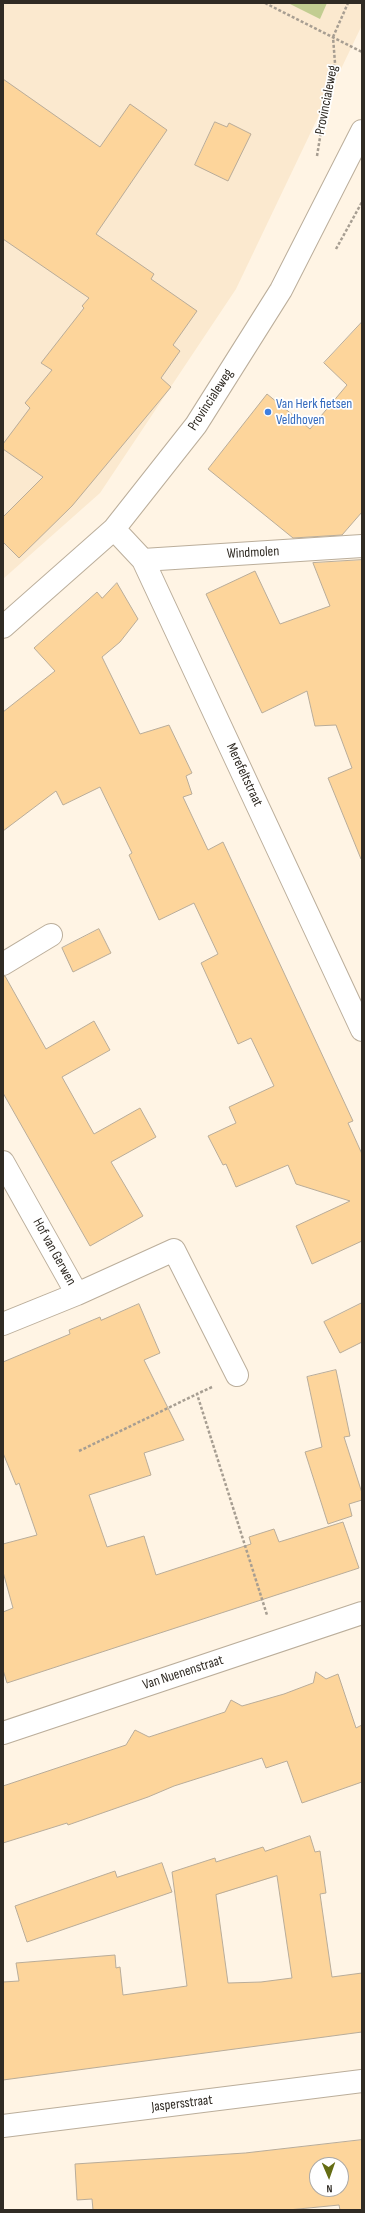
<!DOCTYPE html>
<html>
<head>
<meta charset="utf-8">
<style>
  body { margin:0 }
  #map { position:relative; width:365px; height:2213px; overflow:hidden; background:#fff4e4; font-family:"Sofia Sans Condensed",sans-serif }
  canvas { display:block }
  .frame { position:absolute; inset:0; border:4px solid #302b24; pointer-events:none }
  .north { position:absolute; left:309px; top:2157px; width:40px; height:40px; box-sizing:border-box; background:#fff; border:1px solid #acaaa7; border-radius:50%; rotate:178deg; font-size:11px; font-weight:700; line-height:16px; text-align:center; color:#302b24 }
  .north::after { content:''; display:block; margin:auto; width:14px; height:18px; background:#656d14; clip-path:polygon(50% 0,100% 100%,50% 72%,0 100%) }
</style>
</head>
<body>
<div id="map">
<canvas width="365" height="2213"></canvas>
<div class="frame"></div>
<div class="north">N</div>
</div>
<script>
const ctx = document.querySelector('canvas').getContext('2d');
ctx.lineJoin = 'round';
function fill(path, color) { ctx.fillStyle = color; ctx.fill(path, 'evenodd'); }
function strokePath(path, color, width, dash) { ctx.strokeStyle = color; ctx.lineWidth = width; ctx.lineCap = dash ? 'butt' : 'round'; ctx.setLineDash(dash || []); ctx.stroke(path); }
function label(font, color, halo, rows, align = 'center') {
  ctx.font = font + ' "Sofia Sans Condensed",sans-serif'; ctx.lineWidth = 3.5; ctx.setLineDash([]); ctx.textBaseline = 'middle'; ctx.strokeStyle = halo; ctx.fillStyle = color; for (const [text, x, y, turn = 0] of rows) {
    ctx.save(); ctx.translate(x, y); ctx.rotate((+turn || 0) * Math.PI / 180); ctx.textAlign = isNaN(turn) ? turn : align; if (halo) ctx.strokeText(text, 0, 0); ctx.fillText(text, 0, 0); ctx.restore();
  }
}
fill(new Path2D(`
  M3 3H362V25L236 289 100 493 3 579Z`), '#fbe9cf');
fill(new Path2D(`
  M288 3H327L320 19Z`), '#c2cd91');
const building = new Path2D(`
  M3 79 100 147 130 104 167 130 96 234 154 274 151 279 197 311 173 345 180 351 161 378 171 387 72 506 19 558 3 542V517L43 477 3 449V444L30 408 25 403 52 370 41 363 84 308 82 306 89 298 3 239Z
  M215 122 227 127 229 123 251 134 228 181 195 165Z
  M362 322V512L342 535 293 538 208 469 267 394 310 429 347 385 324 363Z
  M362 560V858L361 859 328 778 352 768 336 725 315 726 307 691 262 713 206 594 255 571 280 624 330 606 313 563Z
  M117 583 138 619 120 642 102 657 140 734 169 725 192 773 186 776 192 794 183 797 208 850 223 842 353 1121 348 1123 362 1154V1241L312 1264 296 1226 350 1201 296 1184 288 1165 236 1187 226 1164 223 1165 208 1136 236 1123 229 1107 274 1086 251 1038 238 1044 201 963 218 954 194 903 159 920 129 855 132 853 100 787 63 805 56 791 3 831V712L55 671 34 648 97 592 102 598Z
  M99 929 111 953 73 972 62 948Z
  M3 976H5L46 1049 94 1021 110 1050 62 1077 94 1134 140 1108 156 1137 111 1162 143 1216 90 1246 3 1093Z
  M362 1303V1342L340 1353 324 1322Z
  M139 1304 160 1353 144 1360 184 1440 144 1453 151 1475 89 1495 107 1547 144 1536 156 1575 251 1544 249 1537 274 1529 279 1542 343 1522 359 1568 7 1683 3 1670V1612L13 1608 3 1572V1544L37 1535 19 1483 16 1485 3 1453V1362L70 1334 69 1330 100 1317 101 1320Z
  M336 1370 350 1436 344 1437 362 1493V1500L349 1504 352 1516 328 1524 305 1452 322 1447 307 1377Z
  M316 1672 326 1679 338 1674 356 1728 362 1725V1782L302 1803 287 1761 266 1768 262 1758 174 1786 148 1797 68 1825 67 1823 3 1843V1786L126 1745 135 1730 149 1737 225 1712 231 1700 242 1706 284 1694 313 1683Z
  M310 1836 315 1852 320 1851 326 1893 320 1894 332 1977 362 1973V2032L3 2080V1982L19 1981 16 1963 115 1955 116 1968 120 1967 123 1995 187 1986 172 1872 215 1858 216 1862 263 1847 265 1851ZM277 1876 292 1978 261 1982 228 1983 216 1895Z
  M162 1863 172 1892 27 1942 15 1906 115 1871 117 1877Z
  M362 2140V2210H340L339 2205 288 2210H93L92 2199 77 2200 75 2164 245 2153ZM317 2165H341V2189H317Z`);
fill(building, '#fdd59b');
strokePath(building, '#b9ac99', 1);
const minor = new Path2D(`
  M114 529 143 560 362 1030
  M143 560 362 546
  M3 627 114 529 196 425 281 290 362 131
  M3 964 51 935
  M3 1162 77 1294 3 1324
  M77 1294 174 1250 237 1375
  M3 1733 362 1613
  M3 2126 362 2081`);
strokePath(minor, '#bbae9b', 24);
strokePath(new Path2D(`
  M265 3 362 52
  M333 37 348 3
  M317 156 328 88 335 63 333 37
  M336 249 362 202
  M212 1387 197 1394 267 1615
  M79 1451 197 1394`), '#a79e92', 2.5, [3, 2]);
strokePath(minor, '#fff', 22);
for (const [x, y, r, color] of [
  [268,412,4,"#3f7fe0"]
]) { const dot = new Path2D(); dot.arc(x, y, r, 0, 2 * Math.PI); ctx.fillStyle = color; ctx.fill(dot); strokePath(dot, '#fff', 1.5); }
label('14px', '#302b24', '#fff', [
  ["Provincialeweg",327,100,-79],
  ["Provincialeweg",211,400,-57],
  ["Windmolen",253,553,-3],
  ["Merefeltstraat",244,775,65],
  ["Hof van Gerwen",54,1252,61],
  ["Van Nuenenstraat",183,1673,-18],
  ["Jaspersstraat",182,2104,-7]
]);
label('14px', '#366cbe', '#fff', [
  ["Van Herk fietsen",276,404],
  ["Veldhoven",276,420]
], 'left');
</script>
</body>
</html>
